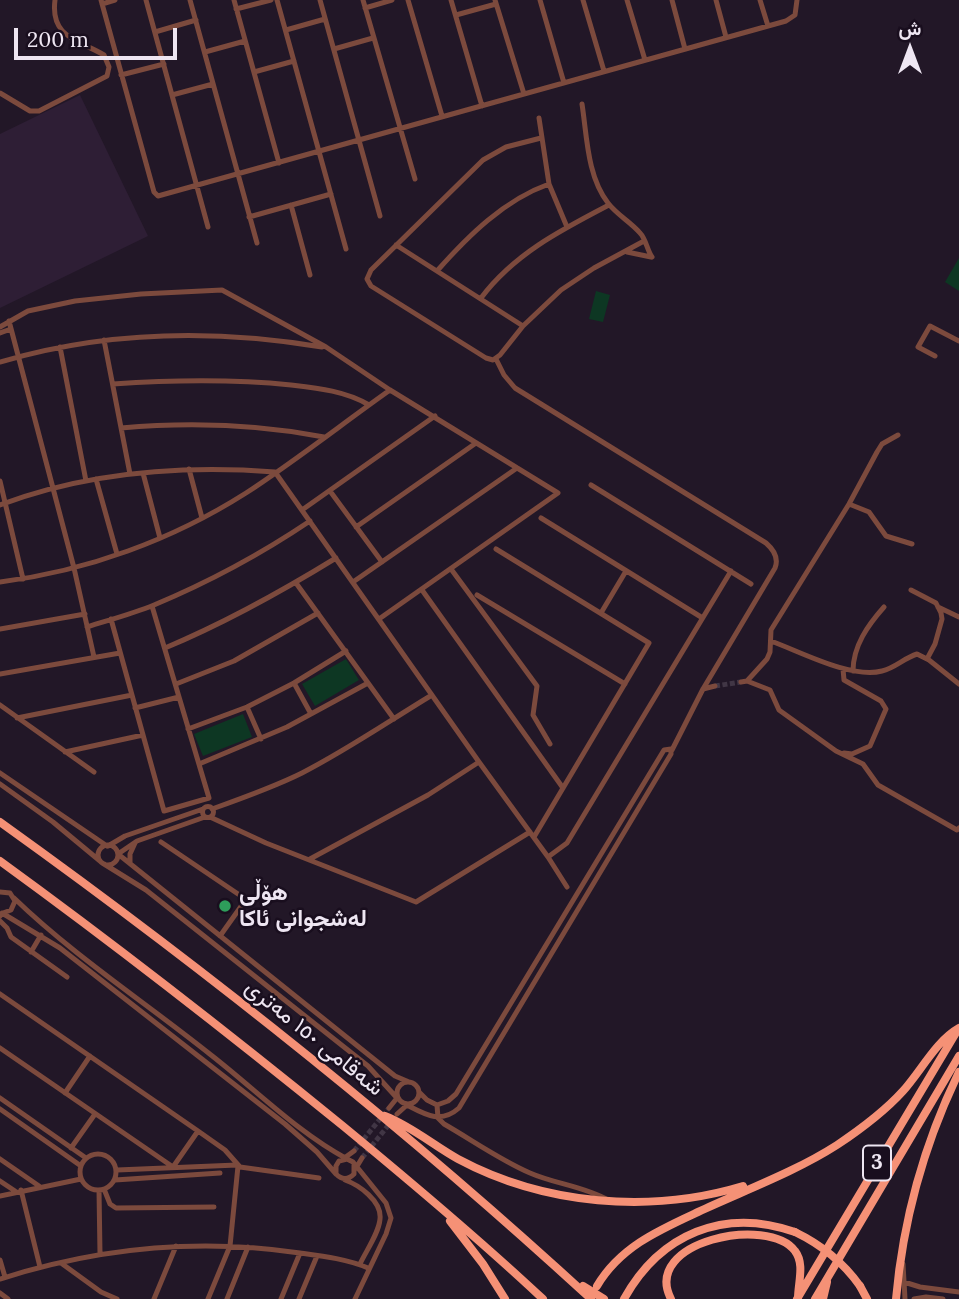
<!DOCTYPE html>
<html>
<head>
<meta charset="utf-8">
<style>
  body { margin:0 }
  #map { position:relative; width:959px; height:1299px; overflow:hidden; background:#221727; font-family:Lora,Vazirmatn,serif }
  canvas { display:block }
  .north { position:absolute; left:875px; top:14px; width:70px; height:70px; -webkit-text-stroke:5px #190e1e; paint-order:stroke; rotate:0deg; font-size:19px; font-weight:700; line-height:28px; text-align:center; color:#eee6f2 }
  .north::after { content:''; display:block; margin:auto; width:24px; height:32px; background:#eee6f2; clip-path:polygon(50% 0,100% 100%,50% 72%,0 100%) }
  .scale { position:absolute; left:14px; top:28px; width:163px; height:32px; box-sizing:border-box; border:4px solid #eee6f2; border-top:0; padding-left:9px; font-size:21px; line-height:24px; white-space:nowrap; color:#eee6f2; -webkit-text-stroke:5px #190e1e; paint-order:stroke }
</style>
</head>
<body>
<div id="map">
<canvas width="959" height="1299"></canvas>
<div class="north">ش</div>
<div class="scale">200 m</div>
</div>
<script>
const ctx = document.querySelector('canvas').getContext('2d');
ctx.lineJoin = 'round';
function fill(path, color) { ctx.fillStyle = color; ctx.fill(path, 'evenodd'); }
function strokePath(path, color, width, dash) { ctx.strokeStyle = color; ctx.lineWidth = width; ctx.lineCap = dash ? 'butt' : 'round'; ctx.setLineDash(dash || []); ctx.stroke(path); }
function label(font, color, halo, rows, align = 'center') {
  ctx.font = font + ' Lora,Vazirmatn,serif'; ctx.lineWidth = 5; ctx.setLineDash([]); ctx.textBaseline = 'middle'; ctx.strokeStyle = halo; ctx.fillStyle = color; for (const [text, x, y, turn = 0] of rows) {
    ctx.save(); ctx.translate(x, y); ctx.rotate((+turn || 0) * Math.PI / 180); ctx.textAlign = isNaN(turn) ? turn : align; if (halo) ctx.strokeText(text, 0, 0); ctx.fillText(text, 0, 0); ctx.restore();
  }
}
fill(new Path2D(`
  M80 95 148 236 0 308V134Z`), '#2e1e35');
fill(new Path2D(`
  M959 258V291L945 282Z
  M596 291 610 295 603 322 589 319Z
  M346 659 359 680 315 706 302 684Z
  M243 714 252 737 203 756 194 734Z`), '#0d3723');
strokePath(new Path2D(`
  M715 686 741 682
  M354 1151 389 1108
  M362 1158 391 1122`), '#413645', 5, [5, 2.5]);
strokePath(new Path2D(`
  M101 0 154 192 158 196 786 21 795 15 797 0
  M146 0 208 227
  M190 0 257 243
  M234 0 279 163
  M277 0 346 249
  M320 0 380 216
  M363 0 415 179
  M408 0 442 116
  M451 0 482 106
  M495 0 524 94
  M540 0 564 83
  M583 0 604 71
  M627 0 645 60
  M672 0 685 49
  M716 0 726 37
  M760 0 768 26
  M102 4 115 0
  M365 8 392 0
  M236 9 271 0
  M456 15 496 4
  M286 30 325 19
  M155 32 196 20
  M334 49 373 38
  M205 52 245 41
  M254 72 294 61
  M121 75 164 64
  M0 93 30 111H39L107 76 109 67 104 55C79 40 50 38 55 0
  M172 95 213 84
  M582 104C587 136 587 176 608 203 617 215 631 222 640 233 646 239 647 250 652 257
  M539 118 549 184 567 227
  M541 138 506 147 483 160 371 270 367 279 371 286 486 358 493 360 500 355 523 326 561 290 594 268 644 241
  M291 205 310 275
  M249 217 331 194
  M396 245 523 326
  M627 252 651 257
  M437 271C468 236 504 200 549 184
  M481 298C514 254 561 230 609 205
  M9 321 74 568 94 657
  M0 327 28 311 75 301 141 294 222 290 326 347 390 390 558 493 379 619
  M0 333 11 329
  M104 340 130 474
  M60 347 86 481
  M935 356 918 347 930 326 959 341
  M496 359 504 375 515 388 766 543C774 550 779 558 775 568L703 689 672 750
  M0 362C105 331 215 329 322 347
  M113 384C173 380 231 379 291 385 317 388 346 391 369 405
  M121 428C190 422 256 424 324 437
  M189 469 202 518
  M143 473 160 538
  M96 479 117 554
  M0 481 23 579
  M591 485 751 584
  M330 491 382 562
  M849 504 869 512 886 536 912 544
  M0 505C88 472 182 465 275 472L479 762 548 857 567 887
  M302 510 435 416
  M541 518 701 617
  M356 527 476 443
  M496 549 649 643 534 837
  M451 569 537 686 533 715 550 744
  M0 582C87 571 172 540 246 493 295 461 342 424 390 390
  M353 582 517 468
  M296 583 394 719
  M422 590 563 788
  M911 590 936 603 941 613 942 619 935 644 927 659
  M477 595 625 684
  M938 607 959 617
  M601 613 626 571
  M111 619 164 811 209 798 152 606
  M87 627C109 620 132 614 154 605 209 582 261 554 310 521
  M0 629 85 614
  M771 641C801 652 851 679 882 671 895 668 904 658 917 654L929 660 959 684
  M165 648C227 622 279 593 336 558
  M843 669 844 680 881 701 886 709 870 746 852 754 844 753
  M853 671C853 646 868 625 884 607
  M0 674 120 653
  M747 681 767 659 770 652 771 630 849 504 877 452 882 444 898 435
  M741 682 747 681 770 690 779 710 836 751 863 764 878 785 957 830 959 828
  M294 683 311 714
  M176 684 234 661 318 613
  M703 689 715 686
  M0 705 94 772
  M247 707 261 739
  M135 708 179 697
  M17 718 132 695
  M188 729 247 707 294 683 346 651
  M65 752 143 735
  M199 764 287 727 368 683
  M0 773 107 846
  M0 784 53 822 100 861
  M202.5 812a5.5 5.5 0 1 1 11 0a5.5 5.5 0 1 1-11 0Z
  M212 809C243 798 274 787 302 773 347 750 389 721 432 695
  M210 817 266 843 416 902 530 832
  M161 842 241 896 242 905 220 936
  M98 855a10 10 0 1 1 20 0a10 10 0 1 1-20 0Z
  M108 846 125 836 203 809
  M118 854 395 1076 409 1082
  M118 854 137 841 205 817
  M548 857 567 843 731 571
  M310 859 428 795 479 762
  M130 863V854L135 843
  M104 864 146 890 368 1066 397 1098 389 1108
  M0 892 10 893 15 901 11 910 3 913
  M14 898C74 956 146 1003 211 1055 256 1090 297 1132 347 1159
  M0 916 2 913 60 948 285 1124 317 1152 336 1174
  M0 921 7 928 11 937 67 977
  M31 952 41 935
  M0 994 198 1131 225 1150 240 1167 319 1178
  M0 1048 173 1167 198 1131
  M397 1093a11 11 0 1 1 22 0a11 11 0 1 1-22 0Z
  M65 1093 90 1056
  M0 1098 86 1158
  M437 1105 438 1118 444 1124C472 1140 500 1160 530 1173 555 1184 583 1186 608 1200
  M0 1109 81 1166
  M397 1114 407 1105C426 1115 441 1124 459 1108L671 754V749L664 750 456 1094 448 1101 437 1105 427 1100 419 1092
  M71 1148 95 1114
  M80 1172a18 18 0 1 1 36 0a18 18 0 1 1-36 0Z
  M0 1159 39 1186
  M343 1159 354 1151
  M354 1165V1174C348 1180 342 1180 336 1174V1166L339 1161 347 1159 353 1162 386 1203 391 1218 386 1234 355 1299
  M356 1168 362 1158
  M117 1170 237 1165
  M115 1180 220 1173
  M345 1180C359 1185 382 1201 380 1219 379 1233 366 1251 360 1264
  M0 1181 15 1191
  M104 1189 110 1204 116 1208 214 1207
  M21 1190 40 1267
  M99 1190 100 1254
  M0 1196 81 1179
  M0 1260 5 1277
  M61 1263 101 1292 117 1299
  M903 1264 905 1299
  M0 1279C97 1248 199 1238 300 1253 322 1256 347 1259 368 1268
  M904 1282 920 1287 959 1292
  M0 1293 8 1299
  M154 1299 176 1246
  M208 1299 230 1246 238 1166
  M227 1299 248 1247
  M281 1299 300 1253
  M299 1299 317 1256
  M914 1299 926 1297 943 1299`), '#7c4a3d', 5);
strokePath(new Path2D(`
  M0 822C205 969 405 1128 591 1299
  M0 861C117 946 231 1035 343 1126 411 1182 479 1239 543 1299
  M385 1116C411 1126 433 1145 458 1159 544 1205 650 1214 743 1186
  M450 1221 483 1264 505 1299
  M583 1286 604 1299
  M597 1286C620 1247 659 1230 698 1212 743 1191 795 1172 837 1145 861 1129 884 1112 903 1091 921 1071 936 1041 959 1028
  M860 1286 867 1299
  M624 1299C660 1234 724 1207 795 1232
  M671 1299C641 1241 769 1215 795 1251 805 1264 798 1283 798 1298
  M797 1299 957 1031
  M815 1299 959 1056
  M823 1299 827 1282
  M896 1299C903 1221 925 1142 959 1072`), '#f59176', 8);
strokePath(new Path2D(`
  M795 1232C822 1245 843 1262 860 1286`), '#f59176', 8);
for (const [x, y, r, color] of [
  [225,906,7,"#2e9e5b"]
]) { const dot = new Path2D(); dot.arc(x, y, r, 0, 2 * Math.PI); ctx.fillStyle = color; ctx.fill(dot); strokePath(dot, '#190e1e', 2.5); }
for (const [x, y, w] of [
  [877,1163,28]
]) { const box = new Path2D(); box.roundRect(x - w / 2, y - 17.5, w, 35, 5); ctx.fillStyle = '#190e1e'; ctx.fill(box); strokePath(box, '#eee6f2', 2); }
label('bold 21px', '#eee6f2', null, [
  ["3",877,1163]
]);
label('bold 23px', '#eee6f2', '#190e1e', [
  ["هۆڵی",239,893],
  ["لەشجوانی ئاکا",239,919]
], 'left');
label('23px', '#eee6f2', '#190e1e', [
  ["شەقامی ١٥٠ مەتری",314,1038,39]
]);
</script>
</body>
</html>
